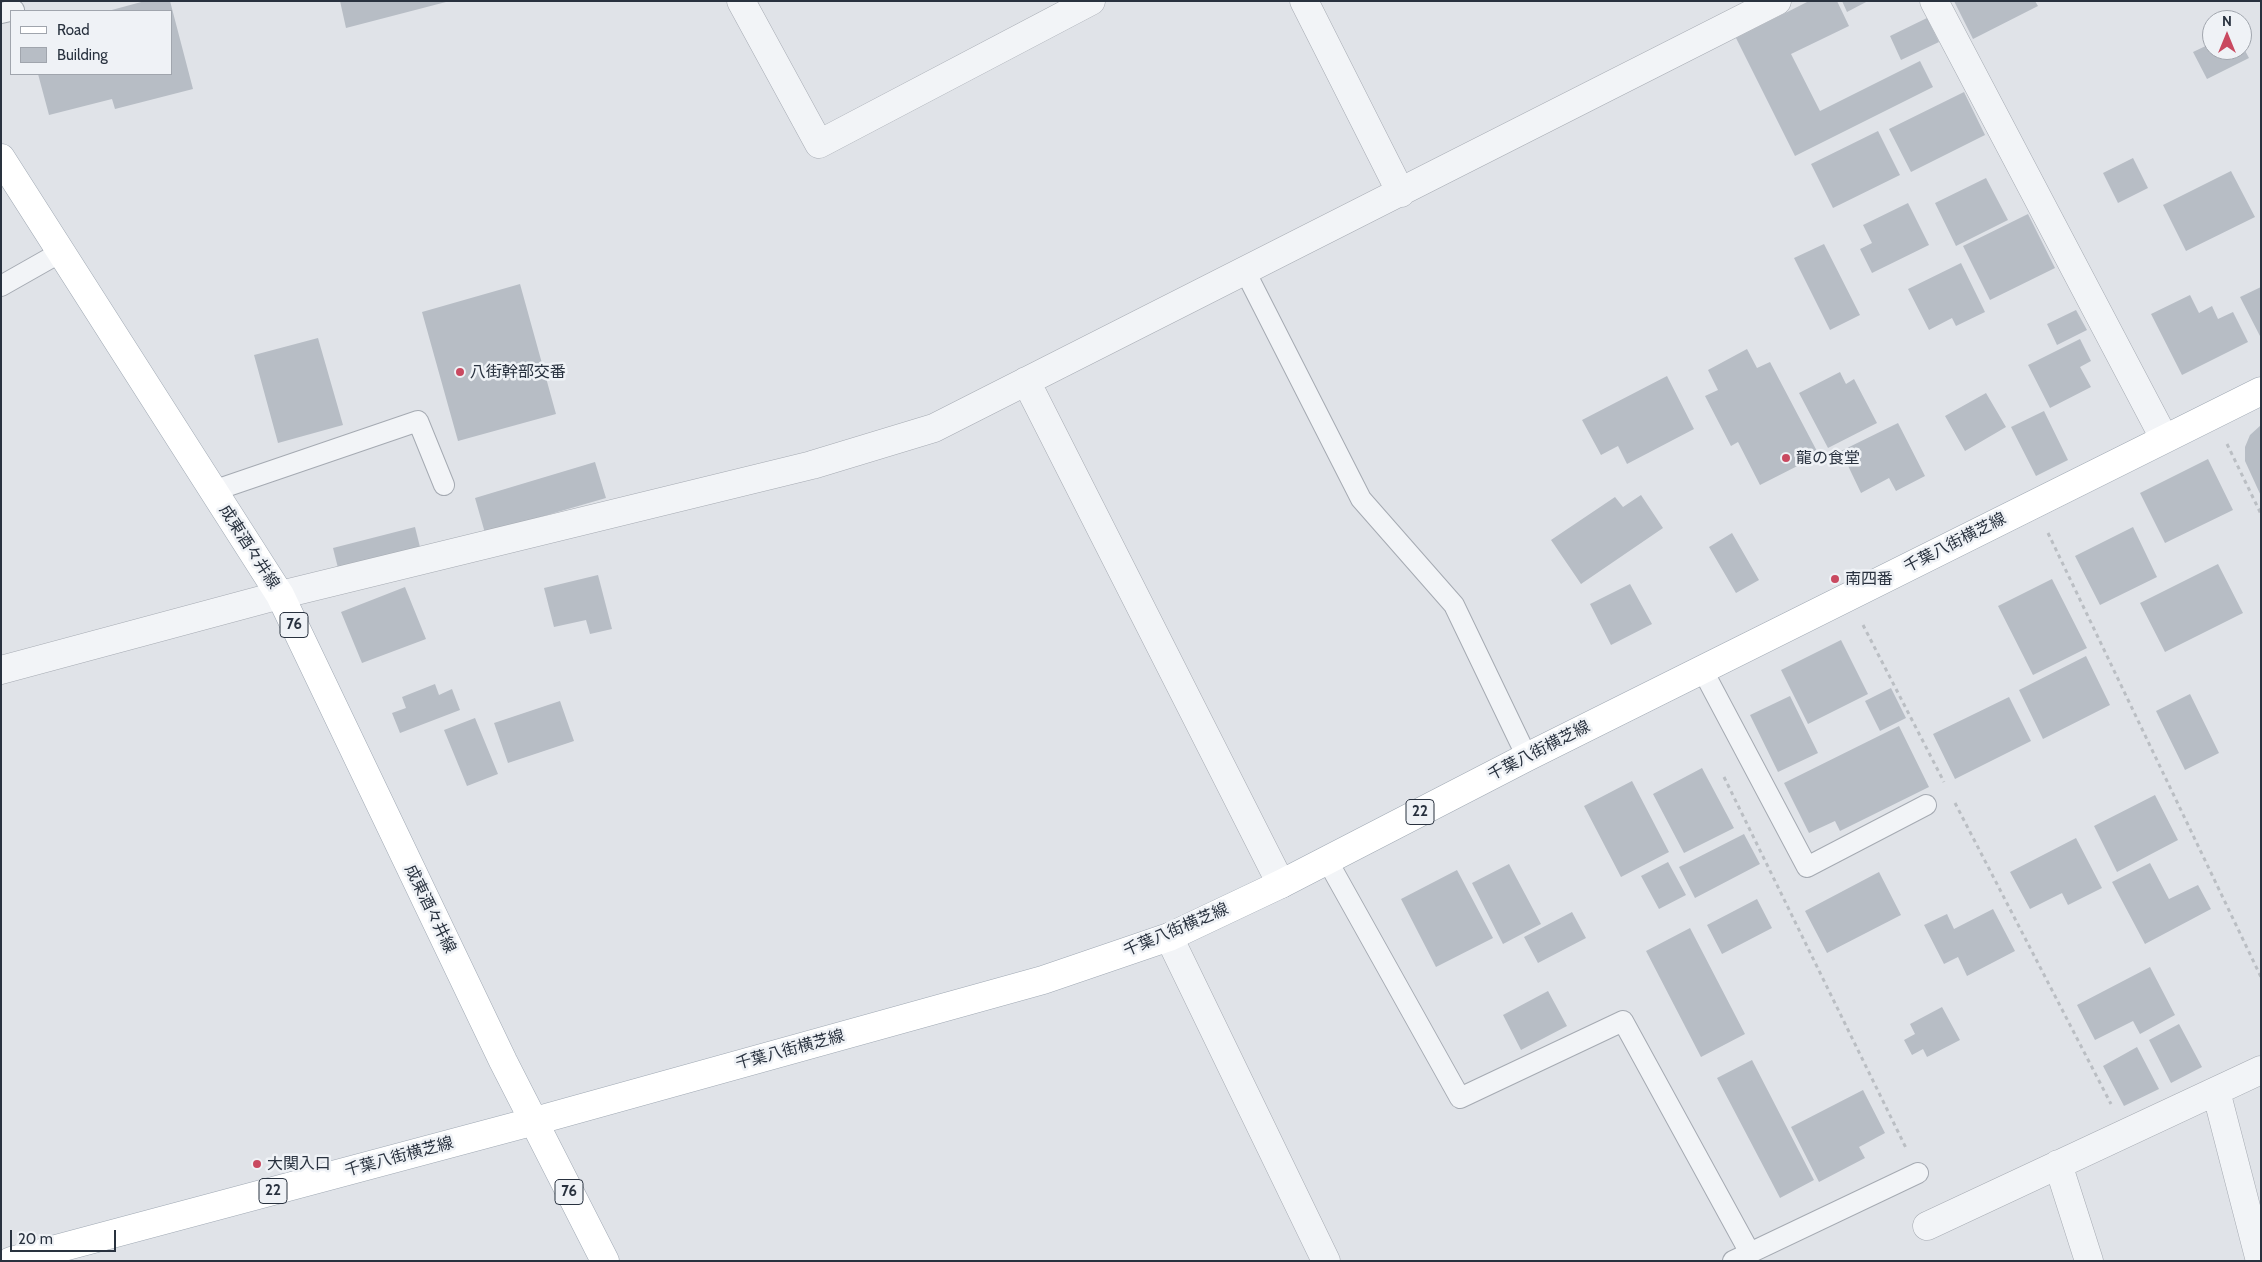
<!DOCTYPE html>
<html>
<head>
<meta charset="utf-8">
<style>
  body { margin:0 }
  #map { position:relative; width:2262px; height:1262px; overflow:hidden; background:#e0e3e8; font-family:Cabin,sans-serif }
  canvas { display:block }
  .frame { position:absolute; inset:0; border:2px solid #29323f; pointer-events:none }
  .legend { position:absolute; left:10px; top:10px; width:162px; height:65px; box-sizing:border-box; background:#eff2f6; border:1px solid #a0a5ad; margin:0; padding:6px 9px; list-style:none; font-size:15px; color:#29323f }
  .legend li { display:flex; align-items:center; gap:10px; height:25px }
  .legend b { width:25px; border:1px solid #a0a5ad }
  .north { position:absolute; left:2202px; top:10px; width:50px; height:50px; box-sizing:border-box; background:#eff2f6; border:1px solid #a0a5ad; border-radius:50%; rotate:0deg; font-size:14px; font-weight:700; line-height:20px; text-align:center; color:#29323f }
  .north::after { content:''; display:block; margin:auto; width:18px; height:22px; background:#c94960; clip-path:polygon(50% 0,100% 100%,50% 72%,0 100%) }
  .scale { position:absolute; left:10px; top:1230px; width:106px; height:22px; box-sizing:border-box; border:2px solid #29323f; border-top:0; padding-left:6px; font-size:15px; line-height:18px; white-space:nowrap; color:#29323f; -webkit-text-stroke:4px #eff2f6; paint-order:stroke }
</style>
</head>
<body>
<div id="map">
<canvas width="2262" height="1262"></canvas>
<div class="frame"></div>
<ul class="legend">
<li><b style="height:6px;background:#fff"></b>Road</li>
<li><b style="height:14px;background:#b7bdc5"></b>Building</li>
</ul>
<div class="north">N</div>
<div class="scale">20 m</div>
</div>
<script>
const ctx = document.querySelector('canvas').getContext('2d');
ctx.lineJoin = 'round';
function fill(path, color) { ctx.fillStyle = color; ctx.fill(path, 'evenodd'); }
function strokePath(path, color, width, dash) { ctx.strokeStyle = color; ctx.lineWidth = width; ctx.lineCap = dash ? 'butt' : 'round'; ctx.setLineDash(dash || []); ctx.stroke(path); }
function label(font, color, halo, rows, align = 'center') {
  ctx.font = font + ' Cabin,"Noto Sans JP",sans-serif'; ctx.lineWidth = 5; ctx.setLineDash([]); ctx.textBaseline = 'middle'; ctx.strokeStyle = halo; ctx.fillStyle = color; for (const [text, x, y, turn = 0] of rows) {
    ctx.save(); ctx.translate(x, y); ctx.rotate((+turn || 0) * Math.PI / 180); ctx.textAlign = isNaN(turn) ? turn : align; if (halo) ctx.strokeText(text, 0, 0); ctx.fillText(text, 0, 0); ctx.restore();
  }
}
fill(new Path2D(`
  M145 1H170L193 89 115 109 112 99 49 115 38 74H171V11H108Z
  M340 1H446V2L346 28Z
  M1809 1H1837L1849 26 1791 54 1820 111 1920 61 1933 87 1795 156 1736 38Z
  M1842 1H1868L1847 12Z
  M1954 1H2035L2038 6 1973 39Z
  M1927 18 1939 42 1901 60 1890 36Z
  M2212 43V50H2242V45L2249 58 2207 79 2193 52Z
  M1964 92 1985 135 1911 172 1889 129Z
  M1878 131 1900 175 1833 208 1811 164Z
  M2133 158 2148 188 2118 203 2103 173Z
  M2231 171 2255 217 2186 251 2163 205Z
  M1986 178 2008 220 1956 246 1935 203Z
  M1908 203 1929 245 1872 273 1860 249 1872 243 1863 225Z
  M2028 214 2055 268 1990 300 1963 246Z
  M1824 244 1860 315 1830 330 1794 258Z
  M1961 263 1985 312 1956 326 1952 318 1929 330 1908 289Z
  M520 284 556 414 458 441 422 312Z
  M2261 287V338L2240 297Z
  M2190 295 2199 313 2212 306 2218 319 2233 312 2248 342 2182 375 2151 314Z
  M2076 310 2087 330 2057 345 2047 324Z
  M318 338 343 425 278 443 254 355Z
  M2080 339 2091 361 2080 367 2091 387 2050 408 2028 365Z
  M1747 349 1757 368 1770 362 1819 455 1760 485 1738 442 1731 446 1705 396 1718 390 1708 370Z
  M1840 372 1846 384 1854 379 1877 423 1828 448 1799 393Z
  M1667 376 1694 429 1627 464 1618 446 1601 455 1582 420Z
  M1986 393 2006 427 1965 451 1945 416Z
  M2044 411 2068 460 2036 476 2011 427Z
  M1898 423 1925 476 1896 491 1889 478 1861 493 1841 451Z
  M2261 425V496L2245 461V447L2250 435Z
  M2208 459 2233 510 2165 543 2140 493Z
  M595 462 606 498 485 533 475 498Z
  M1641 495 1663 528 1581 584 1551 540 1615 497 1623 507Z
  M415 527 421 551 339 572 333 548Z
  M2133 527 2157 577 2100 605 2075 556Z
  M1732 533 1759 580 1736 593 1709 547Z
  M2218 564 2243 613 2165 652 2140 603Z
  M598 575 612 629 590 634 586 620 554 627 544 588Z
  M2052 579 2087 648 2033 675 1998 606Z
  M1630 584 1652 624 1611 645 1590 604Z
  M405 587 426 639 362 663 341 612Z
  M1841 640 1868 694 1808 724 1781 670Z
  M2086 656 2110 705 2043 739 2019 690Z
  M435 684 439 695 452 689 460 710 400 733 392 713 406 708 402 697Z
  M1891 688 1906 718 1880 731 1865 701Z
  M2190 694 2219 753 2185 770 2156 711Z
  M1790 696 1818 753 1778 772 1750 715Z
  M2009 697 2031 741 1955 779 1933 734Z
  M560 701 574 741 508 763 494 723Z
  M475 718 498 774 467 786 444 730Z
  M1899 726 1929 787 1840 831 1835 821 1809 833 1784 783Z
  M1702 768 1734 828 1684 853 1653 794Z
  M1632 781 1669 852 1621 877 1584 806Z
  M2155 795 2178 840 2117 872 2094 826Z
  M1744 834 1760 864 1695 898 1679 867Z
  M2076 838 2102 888 2068 905 2062 893 2030 909 2010 872Z
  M1668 862 1686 895 1659 909 1641 876Z
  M2150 863 2169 899 2198 885 2211 909 2145 944 2112 882Z
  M1509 864 1541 924 1503 944 1472 883Z
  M1457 870 1493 938 1436 967 1401 899Z
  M1879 872 1901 915 1827 953 1805 911Z
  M1757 899 1772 928 1722 954 1707 925Z
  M1993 909 2015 951 1967 976 1958 957 1944 964 1924 925 1947 914 1954 929Z
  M1572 912 1586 938 1538 963 1524 937Z
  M1690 928 1745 1034 1701 1057 1646 951Z
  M2150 967 2175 1015 2140 1034 2133 1021 2095 1040 2077 1005Z
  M1548 991 1567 1026 1521 1050 1503 1015Z
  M1942 1007 1960 1040 1927 1057 1923 1049 1912 1055 1904 1040 1915 1034 1910 1024Z
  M2179 1024 2202 1067 2171 1083 2149 1040Z
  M2137 1047 2159 1089 2124 1106 2103 1066Z
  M1752 1060 1814 1180 1780 1198 1717 1078Z
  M1863 1090 1885 1133 1859 1147 1865 1158 1819 1182 1791 1127Z`), '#b7bdc5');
const lane = new Path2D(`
  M1 13 14 10
  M1245 271 1361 499 1454 605 1527 757
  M1 286 61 252
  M213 491 418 421 444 485
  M1702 669 1807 867 1926 805
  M1327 860 1460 1098 1623 1021 1750 1253
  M1733 1261 1918 1173`);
const street = new Path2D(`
  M741 1 819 144 1091 1
  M1304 1 1401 193
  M1934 1 2164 438
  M1026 381 1281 884
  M1 670 280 595 812 465 934 428 1777 1
  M1169 937 1326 1261
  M2216 1091 2260 1261
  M2058 1164 2089 1261
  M1927 1226 2261 1070`);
const primary = new Path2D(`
  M1 158 280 595 503 1061 605 1261
  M11 1261 535 1121 1043 980 1169 937 1281 884 1527 757 2261 391`);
strokePath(lane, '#a5aab2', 22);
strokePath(street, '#a5aab2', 29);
strokePath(primary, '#9fa8b3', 29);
strokePath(new Path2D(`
  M2227 444 2261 514
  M2048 533 2261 977
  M1863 625 1944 782
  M1724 777 1906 1148
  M1955 803 2111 1104`), '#babec3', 3, [4, 4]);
strokePath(lane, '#f2f4f7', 20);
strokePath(street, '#f2f4f7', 28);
strokePath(primary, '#fff', 28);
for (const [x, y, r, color] of [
  [460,372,5,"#c94960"],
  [1786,458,5,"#c94960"],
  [1835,579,5,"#c94960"],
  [257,1164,5,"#c94960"]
]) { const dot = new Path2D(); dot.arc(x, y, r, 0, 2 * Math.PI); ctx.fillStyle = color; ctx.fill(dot); strokePath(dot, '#eff2f6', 2); }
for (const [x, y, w] of [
  [294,625,28],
  [1420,812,28],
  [273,1191,28],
  [569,1192,28]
]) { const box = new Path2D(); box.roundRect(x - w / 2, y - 12.5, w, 25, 4); ctx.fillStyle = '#eff2f6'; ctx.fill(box); strokePath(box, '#29323f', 1); }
label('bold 15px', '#29323f', null, [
  ["76",294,625],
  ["22",1420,812],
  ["22",273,1191],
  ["76",569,1192]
]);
label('16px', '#29323f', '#eff2f6', [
  ["八街幹部交番",470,372],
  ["龍の食堂",1796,458],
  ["南四番",1845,579],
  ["大関入口",267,1164]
], 'left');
label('16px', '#29323f', '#eff2f6', [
  ["千葉八街横芝線",1955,543,-27],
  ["成東酒々井線",249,547,57],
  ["千葉八街横芝線",1539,751,-27],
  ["成東酒々井線",430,909,64],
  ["千葉八街横芝線",1176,930,-23],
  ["千葉八街横芝線",790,1050,-15],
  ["千葉八街横芝線",399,1157,-15]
]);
</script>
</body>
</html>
